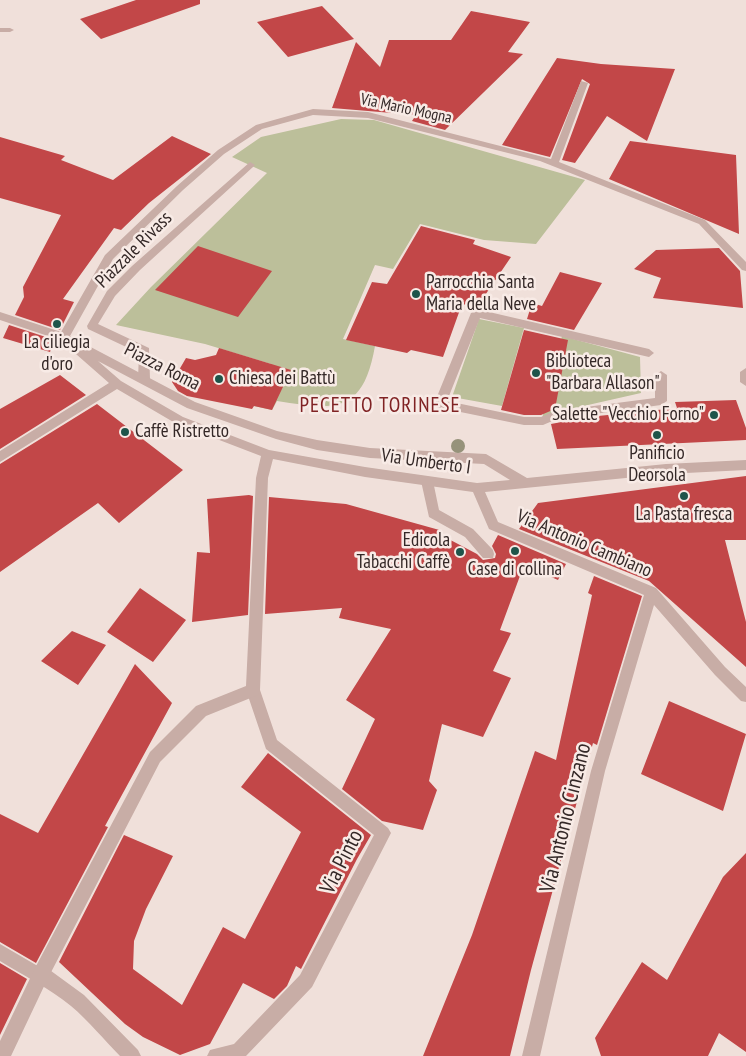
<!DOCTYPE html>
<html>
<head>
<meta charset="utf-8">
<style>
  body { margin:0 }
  canvas { display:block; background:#f0e0da }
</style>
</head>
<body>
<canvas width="746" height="1056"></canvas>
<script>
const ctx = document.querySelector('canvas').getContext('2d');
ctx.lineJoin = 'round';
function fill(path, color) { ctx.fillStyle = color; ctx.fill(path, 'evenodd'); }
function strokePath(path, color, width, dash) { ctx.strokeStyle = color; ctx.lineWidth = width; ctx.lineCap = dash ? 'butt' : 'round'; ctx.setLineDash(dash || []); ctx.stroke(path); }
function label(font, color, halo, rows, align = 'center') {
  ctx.font = font + ' "PT Sans Narrow",sans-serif'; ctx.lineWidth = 5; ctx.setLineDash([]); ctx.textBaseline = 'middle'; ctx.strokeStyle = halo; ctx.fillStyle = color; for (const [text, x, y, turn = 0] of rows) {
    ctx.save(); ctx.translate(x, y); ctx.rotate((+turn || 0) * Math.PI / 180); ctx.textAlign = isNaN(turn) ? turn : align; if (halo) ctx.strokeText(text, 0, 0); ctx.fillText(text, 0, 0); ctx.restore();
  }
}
fill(new Path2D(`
  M341 119 374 120 585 180 536 244 484 240 420 224 393 269 375 265 343 339 375 346C363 415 334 410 277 401L272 410 254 406 271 364 205 344 116 325 151 287 267 173 232 157 261 137Z
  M479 319 524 328 502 406 452 397Z
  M562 336 640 357 641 393 557 412 542 419Z`), '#bcbf9a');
fill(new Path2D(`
  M136 0H200V4L101 39 80 19Z
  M322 6 354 39 288 57 257 22Z
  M471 11 530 22 508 52 523 54 445 130 412 121 416 115 332 108 356 42 380 67 389 40H451Z
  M557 58 601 64 675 69 647 141 607 116 575 163 562 160 590 84 582 79 550 157 502 145Z
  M172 136 211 154 149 203 121 230 114 228 63 299 74 302 60 330 15 315 24 297 23 287 61 215 0 198V137L65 156 61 160 113 180Z
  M630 141 736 155 739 234 609 179Z
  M421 226 475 240 473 244 511 257 477 307 462 304 443 357 411 350 407 353 346 340 372 282 387 284Z
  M198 246 272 271 238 317 155 290Z
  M719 248 740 271 743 308 653 298 661 278 634 269 656 250Z
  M560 272 602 283 574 330 527 319 532 303 542 306Z
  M9 325 55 340 50 352 3 338Z
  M524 330 568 340 555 409 541 415H524L501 410Z
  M219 348 291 370 272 410 254 406 252 409 187 396 178 391 172 382 186 358 195 360 216 355Z
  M60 375 86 395 0 449V409Z
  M736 400 746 428V440L557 449 551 424 588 417 677 408 675 402Z
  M97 404 183 470 119 523 98 503 0 572V464Z
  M746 476V540H725L746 622V667L649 581 519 529 538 503Z
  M249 495 253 496 248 615 192 622 197 552 210 553 207 499Z
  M269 497 346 504 443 531 441 535 477 554 483 560 495 558 496 554 492 546 498 535 566 564 558 580 524 565 500 630 511 633 493 671 511 678 483 737 442 724 429 781 437 790 423 830 382 821 342 789 375 719 346 700 391 629 339 618 342 608 265 614Z
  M594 576 642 596 597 745 593 743 531 970 510 1056H423L472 935 535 751 556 760 592 595 588 593Z
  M140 588 186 620 153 662 107 632Z
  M72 631 106 645 78 685 41 661Z
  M135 664 172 703 105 826 108 827 36 963 0 942V814L38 833Z
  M669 701 746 734 723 811 641 774Z
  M268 753 371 835 357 859 301 969 296 966 287 986 274 999 243 983 210 1044 180 1055 143 1037 125 1024 59 962 124 835 173 856 146 909 134 941 133 969 182 1005 223 927 245 939 301 832 241 787Z
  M746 853V1052L719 1033 708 1056H601L595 1038 642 962 667 980 723 877Z
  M0 963 27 979 0 1035Z`), '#c24748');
fill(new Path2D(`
  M0 28H10L14 30 10 32H0Z
  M250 162 255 165 253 167 140 270 115 296 98 324 149 348 150 379 148 382H140L138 379 139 353 88 329 87 326 107 291 132 266Z
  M427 476 433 481 439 510 473 529 493 550 494 554 493 558H483L465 537 429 517 421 481Z
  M253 684 258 685 260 690 277 740 388 828 391 833 312 987 246 1056H207L210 1050 234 1044 300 975 374 835 266 749 246 690 248 685Z
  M0 944 36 965 47 968 84 995 138 1050 141 1056H120C104 1040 89 1021 71 1006 49 988 24 976 0 961Z`), '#c8ada6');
fill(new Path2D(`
  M476 309 649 349 654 353 649 357 480 318 447 401 524 417H541L555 411 655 398V375L661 371 667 375V401L661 405 557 419 543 425H524L436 407 434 404 471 313Z`), '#c8ada6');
fill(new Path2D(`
  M581 81 588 83 559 162 705 220 746 262V271L742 270 699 224 540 161 368 118 313 115 262 129 224 154 183 190 113 259 70 336 79 344H85L195 402 277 431 317 440 370 448 486 454 527 478 666 464 746 460V470L666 474 485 492 498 522 656 588 725 667 746 687V702L741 701 715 675 654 605 605 771 540 1056H522L591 771 644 595 489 529 473 492 365 477 273 459 268 478 260 690 258 695 206 716 160 762 47 980 11 1056H0V1041L35 968 150 752 196 706 246 686 256 478 261 456 175 423 117 389 0 462V451L109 383 60 340 0 320V312L61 332 105 255 177 186 218 150 256 125 313 109 368 112 551 159ZM98 361 187 408 276 439 317 450 370 458 484 464 510 480 477 483 365 467 269 450 183 417 121 381Z
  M746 368V386L740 382V372Z`), '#c8ada6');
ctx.fillStyle = '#96927a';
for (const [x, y] of [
  [458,446]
]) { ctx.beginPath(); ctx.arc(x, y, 7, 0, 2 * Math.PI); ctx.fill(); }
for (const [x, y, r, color] of [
  [416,294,5,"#1e544a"],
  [57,324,5,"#1e544a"],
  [536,373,5,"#1e544a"],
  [219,379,5,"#1e544a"],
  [714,415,5,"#1e544a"],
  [125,432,5,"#1e544a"],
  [657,435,5,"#1e544a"],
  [684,496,5,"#1e544a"],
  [515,551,5,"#1e544a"],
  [460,552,5,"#1e544a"]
]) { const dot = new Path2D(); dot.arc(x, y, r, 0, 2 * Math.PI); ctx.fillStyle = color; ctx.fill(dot); strokePath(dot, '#f8ebe6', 2); }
label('16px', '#342827', '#f8ebe6', [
  ["Via Mario Mogna",406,109,12]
]);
label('19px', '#342827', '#f8ebe6', [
  ["Piazzale Rivass",134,250,-45],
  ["Piazza Roma",162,367,27],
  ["Via Umberto I",426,462,8],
  ["Via Antonio Cambiano",584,544,23]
]);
label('19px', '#342827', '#f8ebe6', [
  ["Parrocchia Santa",426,283],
  ["Maria della Neve",426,305],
  ["La ciliegia",57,343,"center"],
  ["d'oro",57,365,"center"],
  ["Biblioteca",546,362],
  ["\"Barbara Allason\"",546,384],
  ["Chiesa dei Battù",229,379],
  ["Salette \"Vecchio Forno\"",704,415,"right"],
  ["Caffè Ristretto",135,432],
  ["Panificio",657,454,"center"],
  ["Deorsola",657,476,"center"],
  ["La Pasta fresca",684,515,"center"],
  ["Edicola",450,541,"right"],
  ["Tabacchi Caffè",450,563,"right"],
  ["Case di collina",515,570,"center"]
], 'left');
ctx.letterSpacing = '1px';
label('21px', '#802324', '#f8ebe6', [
  ["PECETTO TORINESE",380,406]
]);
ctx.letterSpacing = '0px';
label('22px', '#342827', '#f8ebe6', [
  ["Via Antonio Cinzano",566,818,-76],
  ["Via Pinto",342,862,-63]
]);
</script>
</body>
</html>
